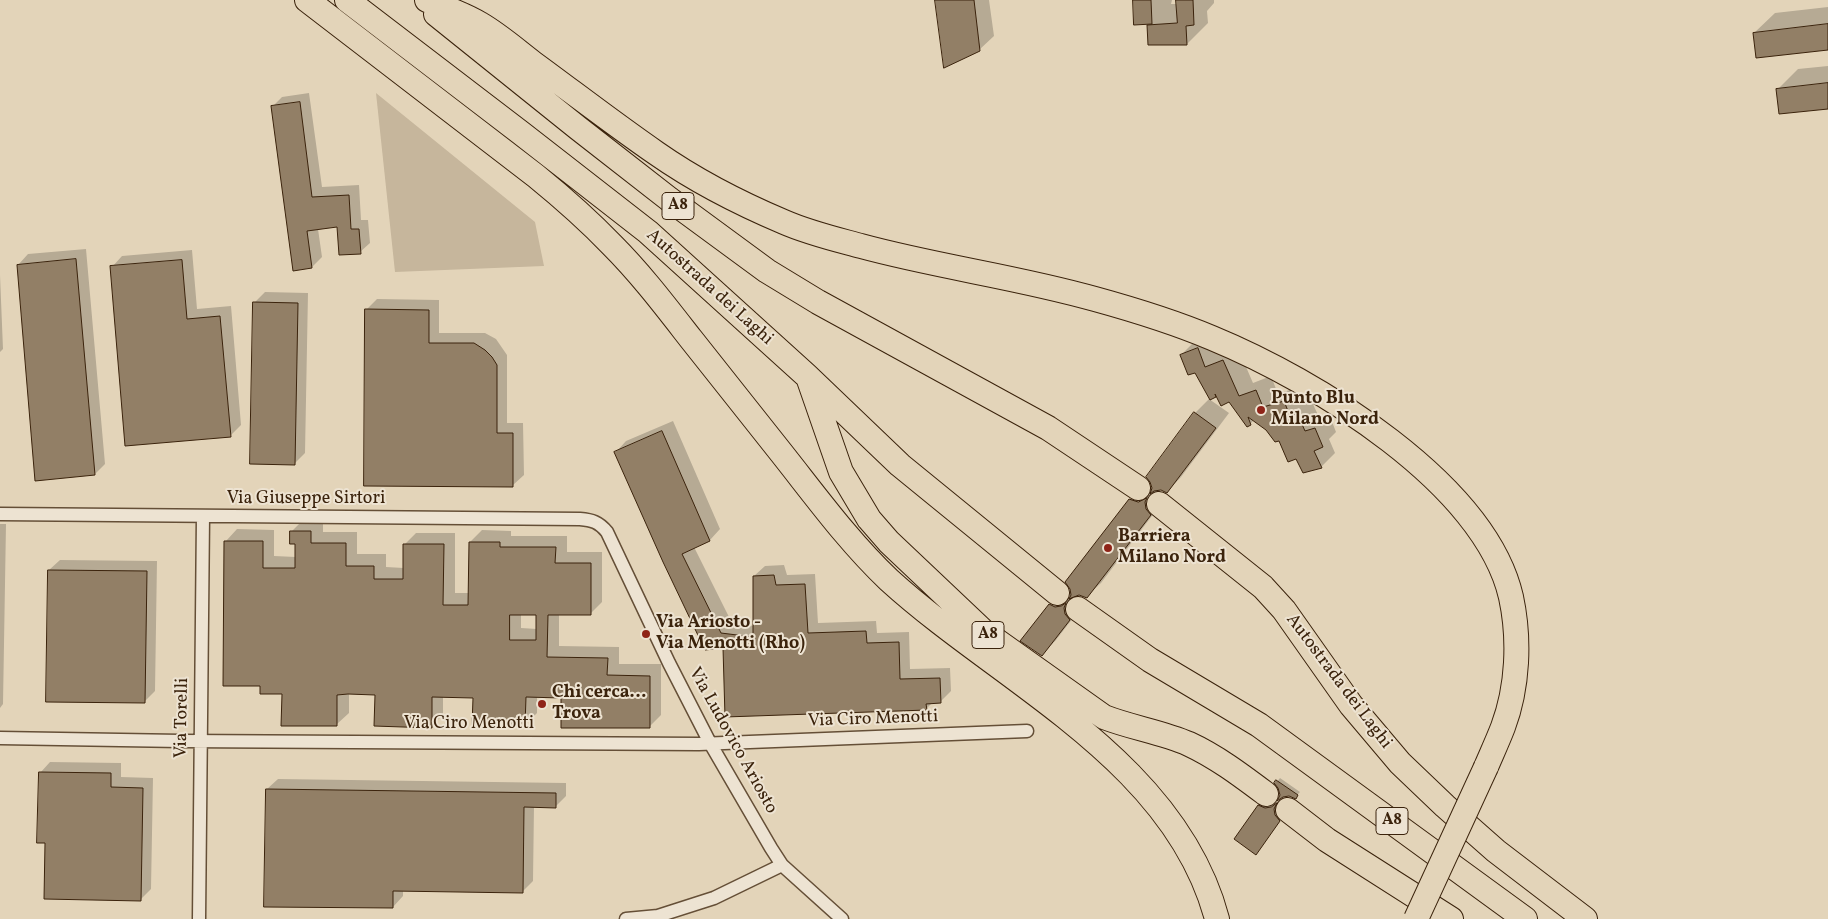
<!DOCTYPE html>
<html>
<head>
<meta charset="utf-8">
<style>
  body { margin:0 }
  canvas { display:block; background:#e3d4b9 }
</style>
</head>
<body>
<canvas width="1828" height="919"></canvas>
<script>
const ctx = document.querySelector('canvas').getContext('2d');
ctx.lineJoin = 'round';
function fill(path, color) { ctx.fillStyle = color; ctx.fill(path, 'evenodd'); }
function strokePath(path, color, width, dash) { ctx.strokeStyle = color; ctx.lineWidth = width; ctx.lineCap = dash ? 'butt' : 'round'; ctx.setLineDash(dash || []); ctx.stroke(path); }
function label(font, color, halo, rows, align = 'center') {
  ctx.font = font + ' Vollkorn,serif'; ctx.lineWidth = 4; ctx.setLineDash([]); ctx.textBaseline = 'middle'; ctx.strokeStyle = halo; ctx.fillStyle = color; for (const [text, x, y, turn = 0] of rows) {
    ctx.save(); ctx.translate(x, y); ctx.rotate((+turn || 0) * Math.PI / 180); ctx.textAlign = isNaN(turn) ? turn : align; if (halo) ctx.strokeText(text, 0, 0); ctx.fillText(text, 0, 0); ctx.restore();
  }
}
fill(new Path2D(`
  M376 93 535 222 544 266 395 272Z`), '#c6b69c');
fill(new Path2D(`
  M936 0H989L994 36 979 50Z
  M1134 0H1172L1171 4H1177V0H1214V3L1207 11 1208 23 1187 44H1150L1149 25 1151 23Z
  M1828 7V48L1754 33 1775 13Z
  M1828 66V107L1777 90 1798 69Z
  M309 93 322 187 359 185 361 220H368L370 243 360 252 338 226 318 229 322 257 312 267 272 107 282 97Z
  M86 249 105 464 95 474 18 265 28 254Z
  M192 250 197 309 231 306 241 425 230 436 112 267 122 256Z
  M0 275 3 349 0 352Z
  M265 292 308 293 305 453 294 464 254 303Z
  M377 299 439 300V333H485L496 339 507 355V423H523L524 475 513 485 366 310Z
  M1195 341 1237 346 1253 383 1271 376 1278 394 1298 387 1304 402 1311 400 1319 417 1329 414 1336 432 1329 439 1335 453 1321 467 1297 458 1267 429 1254 420 1250 424 1229 401 1217 395 1209 399 1229 413 1181 477 1167 492 1159 488 1160 494 1164 500 1101 583 1086 597 1078 594 1079 600 1083 605 1056 640 1042 655 1050 605 1064 590 1072 593 1130 500 1145 485 1153 488 1195 413 1210 398 1195 371 1181 355Z
  M673 421 720 529 710 540 694 547 732 623 754 626V576L765 566 784 565 787 575 815 574 818 623 876 621 877 633 909 632 910 669 950 668 951 691 940 702H933L926 709 724 647 616 452 626 441Z
  M303 520H323V532H357V554H386V567L404 568V545L416 533H455V593H470V542L482 530 511 531V536H567V552H602V602L590 614H559V646L619 647V664H661V715L649 727 562 697 537 696V713L525 725 474 697 443 696V715L431 726 376 693H349V713L337 724 283 693 262 685 226 541 237 529 274 530V556L296 557V543L291 532ZM521 613H537V629L521 628Z
  M0 524H6L3 704 0 708Z
  M60 560 157 561 155 691 144 702 49 570Z
  M50 762 121 763V777L153 778 151 889 140 900 47 842 40 773Z
  M1280 778 1300 792 1295 797 1289 795H1281L1280 789 1276 783Z
  M278 779 566 783V796L555 807 534 806 533 881 523 891 403 890V896L393 907 267 789Z
  M1278 802V811L1282 817 1258 850 1259 806 1262 803 1269 805Z`), '#0003');
const building = new Path2D(`
  M935 0H974L980 51 944 68Z
  M1133 0H1151L1152 24 1134 25Z
  M1176 0H1193L1194 25 1186 26 1187 45H1148L1147 25 1177 23Z
  M1828 24V50L1756 58 1753 33Z
  M1828 83V109L1779 114 1776 89Z
  M300 102 312 197 349 195 351 229H359L361 254 339 255 337 227 307 231 312 268 293 271 271 106Z
  M76 259 95 475 35 481 17 265Z
  M182 260 187 319 220 316 231 437 125 446 110 266Z
  M253 302 298 303 295 465 250 464Z
  M365 309 429 310V343H474L485 350 492 357 497 365V433H513V487L364 486Z
  M1198 348 1205 367 1223 360 1239 396 1256 390 1263 407 1284 401 1290 416 1297 413 1305 431 1315 428 1323 447 1314 451 1322 468 1303 473 1296 459 1288 462 1279 441 1275 442 1266 430 1248 417 1251 425 1247 427 1229 402 1221 406 1215 394 1216 397 1210 400 1195 373 1188 375 1180 355Z
  M1194 412 1216 428 1167 493 1161 490 1154 491 1150 494 1152 488 1150 482 1146 477Z
  M662 431 710 541 682 554 721 633 753 637V576L774 575 776 585 805 584 808 633 866 631 867 643 899 642 900 679 940 678 941 703 926 704 927 710 725 717 723 648 705 650 663 562 614 452Z
  M1147 498 1145 502 1146 509 1151 515 1087 598 1079 595 1069 599 1071 595 1070 589 1065 582 1129 499 1138 502Z
  M290 531H311V543H346V566H374V579H403V544H444L443 605H468L469 542H500V547H556L555 563H591V615H548L547 657 608 658 607 675 650 676V728H561V698L526 697 525 726H472L473 698 432 697V728L374 726 375 695 348 694 337 695V726H281L282 694H260V686H223L224 541H263V568H295V544H290ZM510 615H536V640H510Z
  M48 570 147 571 145 703 46 702Z
  M1066 603 1064 608 1065 614 1070 620 1042 656 1020 641 1049 604 1055 607 1061 606Z
  M39 772 111 773V787L143 788 141 901 44 899 45 843H37Z
  M1276 780 1298 795 1296 799 1289 796 1283 797 1277 801 1280 795 1278 788 1274 783Z
  M266 789 556 793V808L524 807 523 893 393 891V908L264 907Z
  M1277 803 1274 809 1275 815 1280 821 1256 855 1234 839 1258 805 1265 808 1271 807Z`);
fill(building, '#927f66');
strokePath(building, '#3b230c', 1);
const street = new Path2D(`
  M0 514 580 519C592 520 599 522 607 532L669 663 710 743 771 848 782 865 842 919
  M0 738 181 741 699 744 1027 731
  M199 919 203 516
  M626 919 658 916 714 898 782 865`);
const highway = new Path2D(`
  M307 0 536 176C563 198 588 220 612 245 641 274 666 307 691 339 722 378 752 416 783 455 817 498 849 542 889 580 1002 683 1175 760 1217 919
  M347 0 521 133 648 232 807 376 900 465 1057 593
  M427 0C444 8 464 14 480 24 499 35 516 50 533 63 574 93 614 124 656 153 696 181 739 203 784 222 809 233 835 239 861 246 938 267 1018 277 1095 299 1135 310 1174 322 1212 338 1314 380 1485 483 1511 597 1520 639 1518 687 1503 727 1498 740 1492 753 1486 767
  M436 14 578 128 669 199 767 271 818 302 1048 428 1138 488
  M808 377 841 472 869 519 889 542 983 631 1104 717C1132 728 1162 732 1189 744 1217 757 1242 776 1266 794
  M1159 504 1263 587 1284 610 1351 705 1400 763 1445 806 1496 851 1585 919
  M1078 609 1150 660 1259 725 1525 919
  M1288 810 1327 840 1451 919`);
strokePath(street, '#654f37', 15);
strokePath(highway, '#3b230c', 26);
strokePath(street, '#ede3d2', 12);
strokePath(highway, '#e3d4b9', 24);
const highwayBridge = new Path2D(`
  M1416 919 1486 767`);
strokePath(highwayBridge, '#3b230c', 26, []);
strokePath(highwayBridge, '#e3d4b9', 24);
for (const [x, y, r, color] of [
  [1261,410,5,"#8f2418"],
  [1108,548,5,"#8f2418"],
  [646,634,5,"#8f2418"],
  [542,704,5,"#8f2418"]
]) { const dot = new Path2D(); dot.arc(x, y, r, 0, 2 * Math.PI); ctx.fillStyle = color; ctx.fill(dot); strokePath(dot, '#ede3d2', 2); }
for (const [x, y, w] of [
  [678,206,32],
  [988,635,32],
  [1392,821,32]
]) { const box = new Path2D(); box.roundRect(x - w / 2, y - 13.5, w, 27, 4); ctx.fillStyle = '#ede3d2'; ctx.fill(box); strokePath(box, '#3b230c', 1); }
label('bold 16px', '#3b230c', null, [
  ["A8",678,206],
  ["A8",988,635],
  ["A8",1392,821]
]);
label('18px', '#3b230c', '#ede3d2', [
  ["Autostrada dei Laghi",709,288,42],
  ["Via Giuseppe Sirtori",306,500],
  ["Autostrada dei Laghi",1338,682,53],
  ["Via Torelli",183,718,-89],
  ["Via Ciro Menotti",873,720,-2],
  ["Via Ciro Menotti",469,725],
  ["Via Ludovico Ariosto",732,741,61]
]);
label('bold 18px', '#3b230c', '#ede3d2', [
  ["Punto Blu",1271,400],
  ["Milano Nord",1271,421],
  ["Barriera",1118,538],
  ["Milano Nord",1118,559],
  ["Via Ariosto -",656,624],
  ["Via Menotti (Rho)",656,645],
  ["Chi cerca...",552,694],
  ["Trova",552,715]
], 'left');
</script>
</body>
</html>
